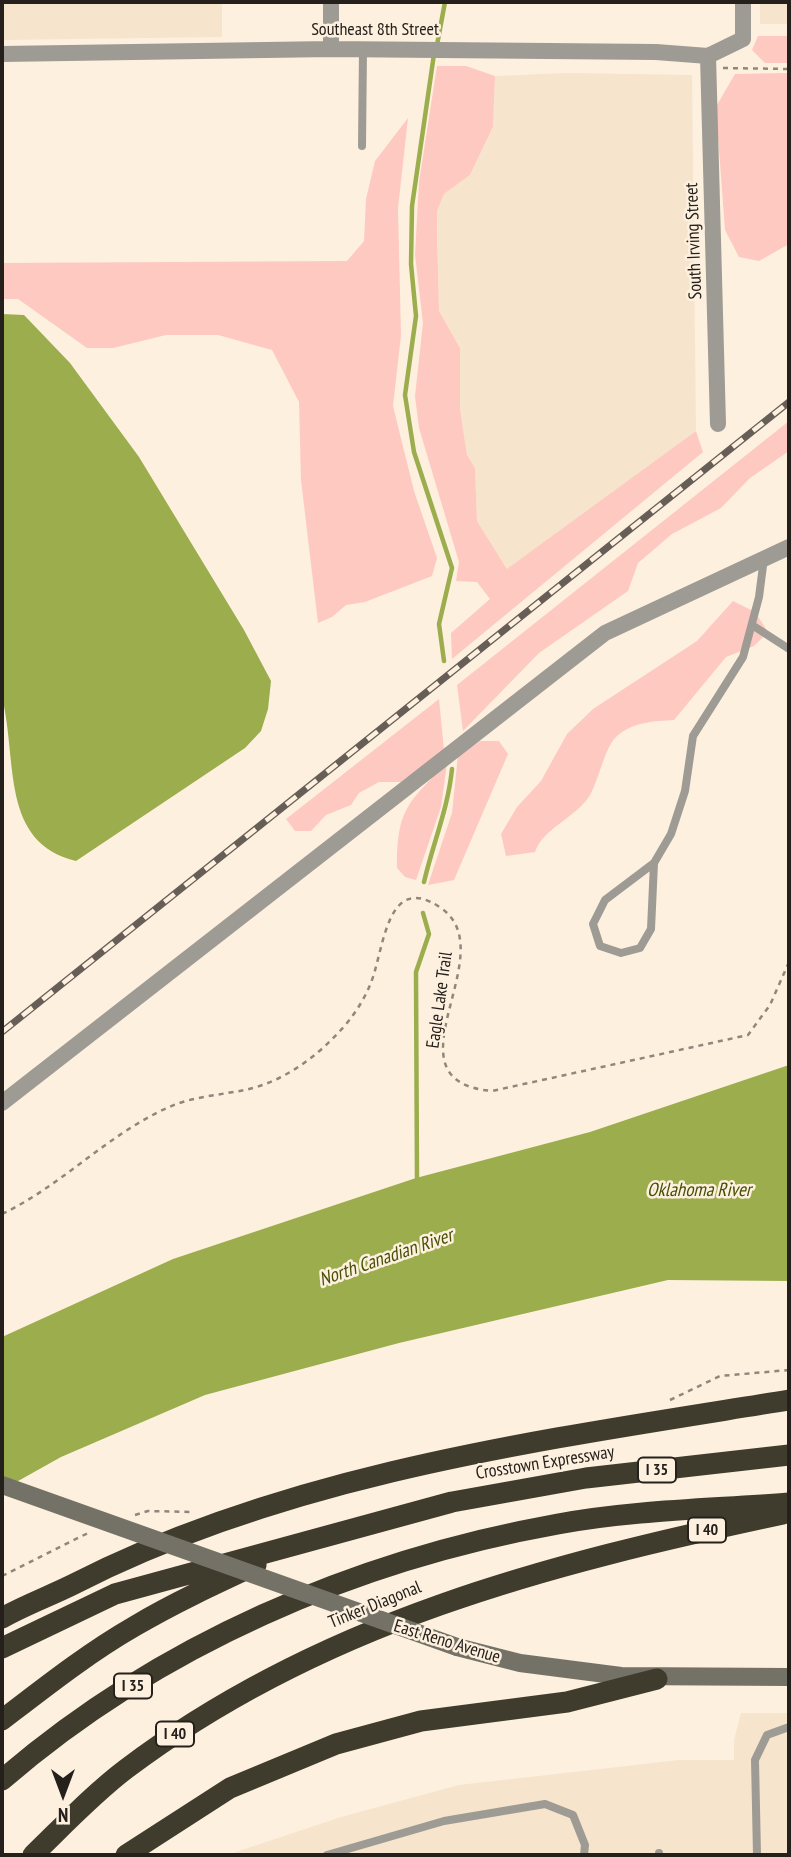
<!DOCTYPE html>
<html>
<head>
<meta charset="utf-8">
<style>
  body { margin:0 }
  #map { position:relative; width:791px; height:1857px; overflow:hidden; background:#fdf0df; font-family:"PT Sans Narrow",sans-serif }
  canvas { display:block }
  .frame { position:absolute; inset:0; border:4px solid #25201b; pointer-events:none }
  .north { position:absolute; left:28px; top:1759px; width:70px; height:70px; -webkit-text-stroke:5px #fdf0df; paint-order:stroke; rotate:180deg; font-size:19px; font-weight:700; line-height:28px; text-align:center; color:#25201b }
  .north::after { content:''; display:block; margin:auto; width:24px; height:32px; background:#25201b; clip-path:polygon(50% 0,100% 100%,50% 72%,0 100%) }
</style>
</head>
<body>
<div id="map">
<canvas width="791" height="1857"></canvas>
<div class="frame"></div>
<div class="north">N</div>
</div>
<script>
const ctx = document.querySelector('canvas').getContext('2d');
ctx.lineJoin = 'round';
function fill(path, color) { ctx.fillStyle = color; ctx.fill(path, 'evenodd'); }
function strokePath(path, color, width, dash) { ctx.strokeStyle = color; ctx.lineWidth = width; ctx.lineCap = dash ? 'butt' : 'round'; ctx.setLineDash(dash || []); ctx.stroke(path); }
function label(font, color, halo, rows, align = 'center') {
  ctx.font = font + ' "PT Sans Narrow",sans-serif'; ctx.lineWidth = 5; ctx.setLineDash([]); ctx.textBaseline = 'middle'; ctx.strokeStyle = halo; ctx.fillStyle = color; for (const [text, x, y, turn = 0] of rows) {
    ctx.save(); ctx.translate(x, y); ctx.rotate((+turn || 0) * Math.PI / 180); ctx.textAlign = isNaN(turn) ? turn : align; if (halo) ctx.strokeText(text, 0, 0); ctx.fillText(text, 0, 0); ctx.restore();
  }
}
fill(new Path2D(`
  M2 2H222V37L2 40Z
  M760 2H789V24H760Z
  M568 73 692 75 696 431 508 570 477 521 475 468 467 455 460 409V348L439 311 437 211 444 194 470 175 493 128 495 76Z
  M741 1713H789V1855H227L341 1817 459 1785 679 1760H734V1740Z`), '#f6e4cd');
fill(new Path2D(`
  M758 36H789V63H765L752 50Z
  M437 66H466L495 76 493 127 470 175 444 194 437 211V231L439 311 460 348V409L467 455 475 468 477 521 507 569 696 431 703 452 452 659 451 633 490 599 477 582 456 581 459 562 419 428 415 396 423 323 415 255 419 182Z
  M789 73V244L759 261 739 257 725 230 717 123V105L735 74Z
  M408 118 398 208 401 335 393 406 414 491 437 558 432 576 365 602 346 605 332 617 318 623 301 480 299 402 272 350 218 335H166L113 348H87L18 299H2V263L347 261 364 241 366 199 375 161Z
  M789 421V451L750 478 721 508 672 534 638 563 628 591 539 653 463 731 457 685Z
  M733 601 755 612 768 632 754 646 726 657 674 720C654 721 633 722 617 736 605 746 599 780 590 795 576 818 543 828 535 852L506 856 501 834 517 807 541 781 567 734 593 709 697 641Z
  M439 699 444 750 401 782H379L359 793 351 805 326 815 311 831H295L286 819Z
  M480 741H499L508 754 454 880 428 885 452 813 458 755Z
  M447 763 441 807 416 880 405 877 397 868C397 810 407 803 447 763Z`), '#fec9c1');
fill(new Path2D(`
  M2 314 24 315 70 363 139 457 244 630 271 681 268 709 261 731 245 748 76 861C0 842 18 763 2 697Z
  M789 1065V1281L668 1280 399 1343 205 1395 61 1457 2 1490V1337L173 1259 416 1178 590 1132Z`), '#9bad4c');
strokePath(new Path2D(`
  M437 45 445 2
  M434 54 412 206 411 264 416 316 405 395 414 452 452 568 439 624 444 661
  M424 882C433 843 448 809 452 769
  M417 1182 416 972 429 934 423 913`), '#9bad4c', 4.5);
strokePath(new Path2D(`
  M723 68 789 69
  M2 1214C61 1186 107 1135 167 1108 192 1096 223 1095 249 1089 283 1081 315 1058 338 1033 351 1020 363 1002 370 985 384 954 385 869 441 908 506 953 379 1081 492 1091L748 1035 770 1005 789 962
  M670 1400 720 1376 789 1370
  M135 1515 148 1511 194 1512
  M2 1576 90 1532`), '#90877c', 2.5, [5, 5]);
strokePath(new Path2D(`
  M362 146 363 49
  M752 625 789 649
  M654 863 651 929 640 948 621 953 600 946 593 924 605 900 654 863 671 834 685 791 693 736 743 657 759 597 764 558
  M659 1853V1855
  M327 1855 444 1821 545 1804 573 1815 585 1845 584 1855
  M757 1855 755 1760 767 1735 789 1727`), '#9d9b93', 8);
strokePath(new Path2D(`
  M331 49V2
  M2 54 331 49 656 52 708 56 743 39V2
  M708 56 718 424
  M2 1103 605 633 789 547`), '#9d9b93', 16);
strokePath(new Path2D(`
  M457 1647 520 1663 621 1676 789 1677`), '#747266', 18);
strokePath(new Path2D(`
  M2 1618C25 1605 50 1596 74 1584 293 1472 548 1439 789 1400
  M2 1648 115 1594 452 1502 586 1478 789 1455
  M2 1720C45 1687 88 1653 135 1626 174 1603 215 1584 256 1565
  M2 1780C158 1645 356 1560 558 1524 633 1510 713 1509 789 1503
  M33 1855C63 1826 93 1794 126 1769 321 1622 548 1564 783 1514
  M126 1855 230 1788 336 1744 421 1721 567 1702 657 1679`), '#403c2d', 21);
const rail = new Path2D(`
  M2 1032 789 402`);
strokePath(rail, '#675f57', 7);
strokePath(rail, '#fdf0df', 4.5, [13]);
strokePath(new Path2D(`
  M2 1485 457 1647`), '#747266', 18);
for (const [x, y, w] of [
  [657,1470,38],
  [707,1530,38],
  [133,1686,38],
  [175,1734,38]
]) { const box = new Path2D(); box.roundRect(x - w / 2, y - 12.5, w, 25, 5); ctx.fillStyle = '#fdf0df'; ctx.fill(box); strokePath(box, '#25201b', 2); }
label('bold 16px', '#25201b', null, [
  ["I 35",657,1470],
  ["I 40",707,1530],
  ["I 35",133,1686],
  ["I 40",175,1734]
]);
label('18px', '#25201b', '#fdf0df', [
  ["Southeast 8th Street",375,30],
  ["South Irving Street",694,241,-92],
  ["Eagle Lake Trail",440,1000,-82],
  ["Crosstown Expressway",545,1463,-9],
  ["Tinker Diagonal",375,1605,-22],
  ["East Reno Avenue",447,1642,17]
]);
label('italic 19px', '#465107', '#fdf0df', [
  ["Oklahoma River",699,1191],
  ["North Canadian River",386,1258,-19]
]);
</script>
</body>
</html>
